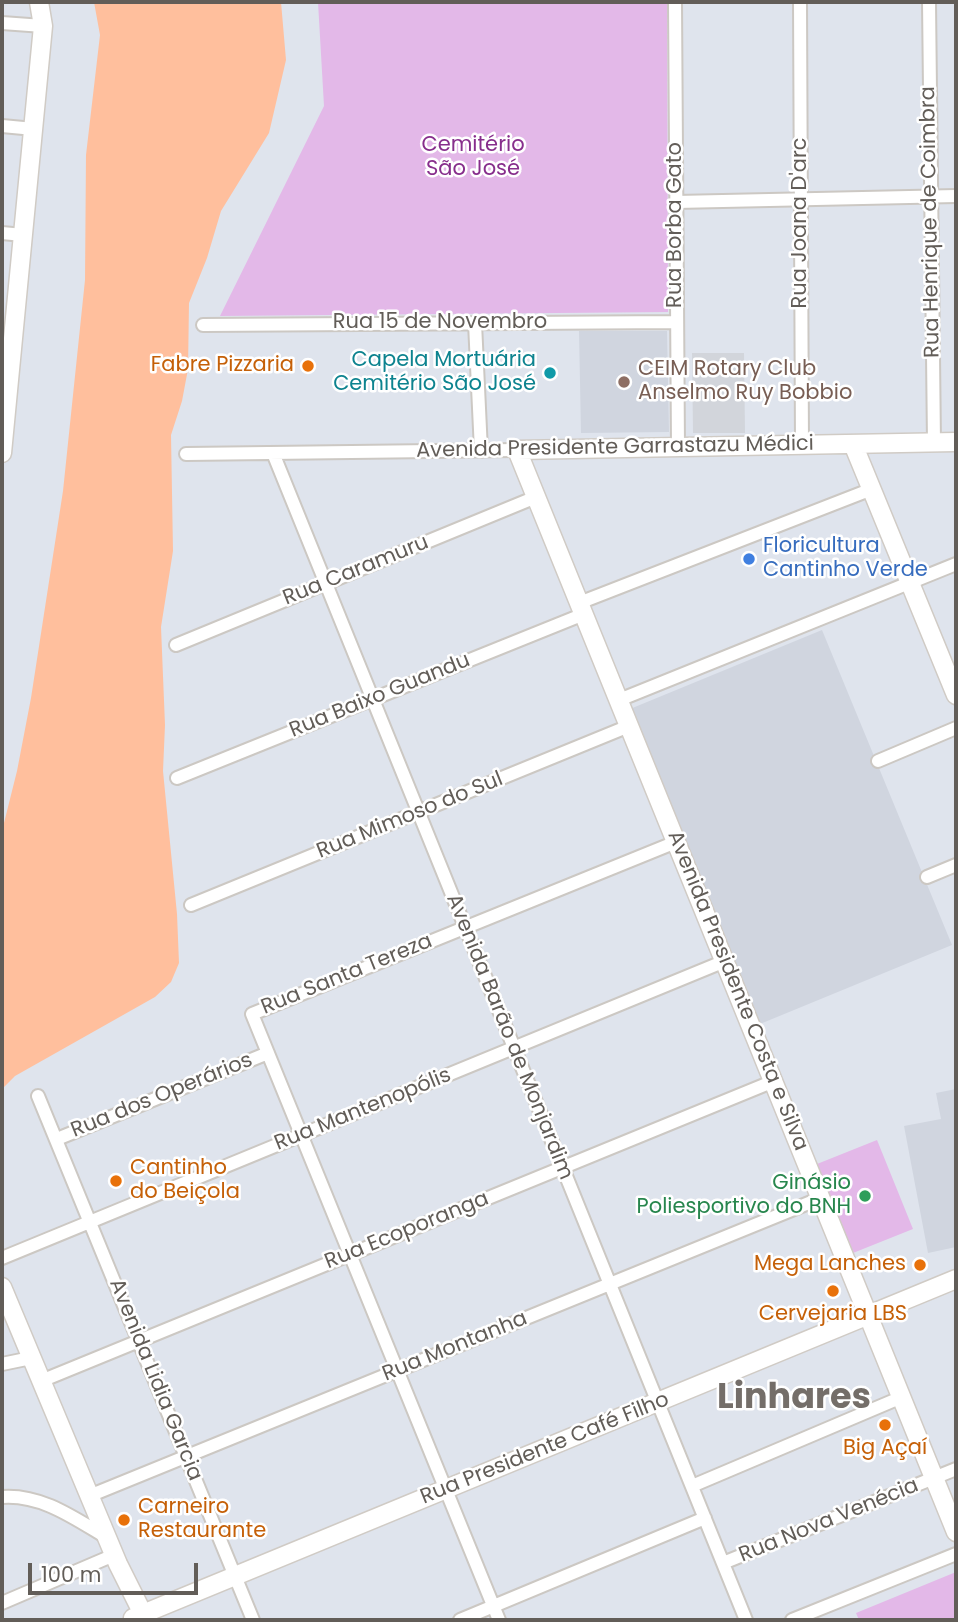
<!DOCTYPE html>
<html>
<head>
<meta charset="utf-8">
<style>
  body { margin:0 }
  #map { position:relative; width:958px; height:1622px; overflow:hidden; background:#dfe4ed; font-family:Poppins,sans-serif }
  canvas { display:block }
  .frame { position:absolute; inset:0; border:4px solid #625d58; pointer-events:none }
  .scale { position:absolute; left:28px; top:1563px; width:170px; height:32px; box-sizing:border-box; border:4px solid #625d58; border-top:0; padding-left:9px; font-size:21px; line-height:24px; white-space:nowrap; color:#625d58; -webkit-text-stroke:5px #fff; paint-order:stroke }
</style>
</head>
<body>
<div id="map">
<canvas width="958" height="1622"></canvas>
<div class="frame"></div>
<div class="scale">100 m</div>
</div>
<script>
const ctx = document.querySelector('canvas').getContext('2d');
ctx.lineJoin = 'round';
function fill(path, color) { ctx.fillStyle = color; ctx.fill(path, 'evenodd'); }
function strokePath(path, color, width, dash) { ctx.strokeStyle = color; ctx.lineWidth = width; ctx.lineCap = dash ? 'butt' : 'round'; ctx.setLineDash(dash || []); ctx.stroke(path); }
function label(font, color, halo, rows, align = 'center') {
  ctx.font = font + ' Poppins,sans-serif'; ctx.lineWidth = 5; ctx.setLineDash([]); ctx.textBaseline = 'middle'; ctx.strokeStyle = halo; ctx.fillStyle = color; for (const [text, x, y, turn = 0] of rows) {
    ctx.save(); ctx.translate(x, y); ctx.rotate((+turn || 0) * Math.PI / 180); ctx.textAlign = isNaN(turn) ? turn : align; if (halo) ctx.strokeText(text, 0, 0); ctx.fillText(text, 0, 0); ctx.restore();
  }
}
fill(new Path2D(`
  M692 353H744L745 433H693Z`), '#d2d5db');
fill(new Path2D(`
  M579 331H667L669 432 581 433Z
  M822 630 952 945 760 1024 630 709Z
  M956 1089V1247L928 1253 904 1126 941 1119 936 1093Z`), '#d0d5df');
fill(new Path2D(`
  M318 2H667L668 312 220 316 324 106Z
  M877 1140 913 1229 853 1253 817 1164Z
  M956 1572V1620H859L856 1613Z`), '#e3b8e8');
fill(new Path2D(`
  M94 2H281L286 60 269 133 221 211 207 258 189 303 188 369 182 401 171 435 173 551 161 627 165 725 163 771 177 914 179 963 171 982 155 997 15 1076 2 1089V831L17 771 31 698 63 491 85 280 86 155 100 35Z`), '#ffbf9d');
const street = new Path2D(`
  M675 2 678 447
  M800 2 802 445
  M929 2 934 443
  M2 23 43 26
  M2 126 34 129
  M676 202 956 196
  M2 233 23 235
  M475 323 481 451
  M203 325 677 322
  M273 453 746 1620
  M186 454 517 450
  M579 603 872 489
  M176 645 536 497
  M619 700 956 564
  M878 761 956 728
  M177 778 584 614
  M927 877 956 865
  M191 905 629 726
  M38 1096 253 1620
  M57 1139 268 1053
  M2 1258 725 961
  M2 1364 31 1358
  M41 1381 774 1081
  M692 1486 902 1397
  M89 1496 821 1198
  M2 1497C41 1494 74 1518 106 1537
  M723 1563 956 1469
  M2 1603 114 1555
  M460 1620 705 1518
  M499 1620 252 1014 676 842
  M792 1620 956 1554`);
const secondary = new Path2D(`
  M956 442 517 450 956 1532
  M853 444 956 695
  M2 453 43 26 39 2
  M2 1287 118 1564 146 1620
  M133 1618 956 1279`);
strokePath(street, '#ccc8c3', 16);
strokePath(secondary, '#d0cbc5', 21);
strokePath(street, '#fff', 12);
strokePath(secondary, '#fff', 18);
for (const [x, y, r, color] of [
  [308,366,7,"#e8710a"],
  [550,373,7,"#0f9aa8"],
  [624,382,7,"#8d6e63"],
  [749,559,7,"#3f7fe0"],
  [116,1181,7,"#e8710a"],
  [865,1196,7,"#2e9e5b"],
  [920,1265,7,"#e8710a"],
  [833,1291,7,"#e8710a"],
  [885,1425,7,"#e8710a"],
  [124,1520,7,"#e8710a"]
]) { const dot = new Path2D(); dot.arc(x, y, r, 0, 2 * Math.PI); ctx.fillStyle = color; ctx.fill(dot); strokePath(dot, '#fff', 2.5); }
label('21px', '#872e8c', '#fff', [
  ["Cemitério",473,146],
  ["São José",473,170]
]);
label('21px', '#625d58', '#fff', [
  ["Rua Henrique de Coimbra",931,222,-91],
  ["Rua Joana D'arc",801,223,-90],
  ["Rua Borba Gato",676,225,-90],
  ["Rua 15 de Novembro",440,323],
  ["Avenida Presidente Garrastazu Médici",615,448,-1],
  ["Rua Caramuru",356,571,-22],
  ["Rua Baixo Guandu",380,696,-22],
  ["Rua Mimoso do Sul",410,816,-22],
  ["Rua Santa Tereza",347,975,-22],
  ["Avenida Presidente Costa e Silva",737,991,68],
  ["Avenida Barão de Monjardim",509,1037,68],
  ["Rua dos Operários",162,1096,-22],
  ["Rua Mantenopólis",363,1110,-22],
  ["Rua Ecoporanga",407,1231,-22],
  ["Rua Montanha",455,1347,-22],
  ["Avenida Lidia Garcia",155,1380,68],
  ["Rua Presidente Café Filho",545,1449,-22],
  ["Rua Nova Venécia",829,1521,-22]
]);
label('21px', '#0d838f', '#fff', [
  ["Capela Mortuária",536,361],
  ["Cemitério São José",536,385]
], 'right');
label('21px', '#c56008', '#fff', [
  ["Fabre Pizzaria",294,366],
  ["Cantinho",130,1169,"left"],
  ["do Beiçola",130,1193,"left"],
  ["Mega Lanches",906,1265],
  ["Cervejaria LBS",833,1315,"center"],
  ["Big Açaí",885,1449,"center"],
  ["Carneiro",138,1508,"left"],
  ["Restaurante",138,1532,"left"]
], 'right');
label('21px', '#785e54', '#fff', [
  ["CEIM Rotary Club",638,370],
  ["Anselmo Ruy Bobbio",638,394]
], 'left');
label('21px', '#366cbe', '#fff', [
  ["Floricultura",763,547],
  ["Cantinho Verde",763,571]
], 'left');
label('21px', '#27864d', '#fff', [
  ["Ginásio",851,1184],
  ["Poliesportivo do BNH",851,1208]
], 'right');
label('bold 35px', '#746e69', '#fff', [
  ["Linhares",794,1399]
]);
</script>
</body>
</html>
